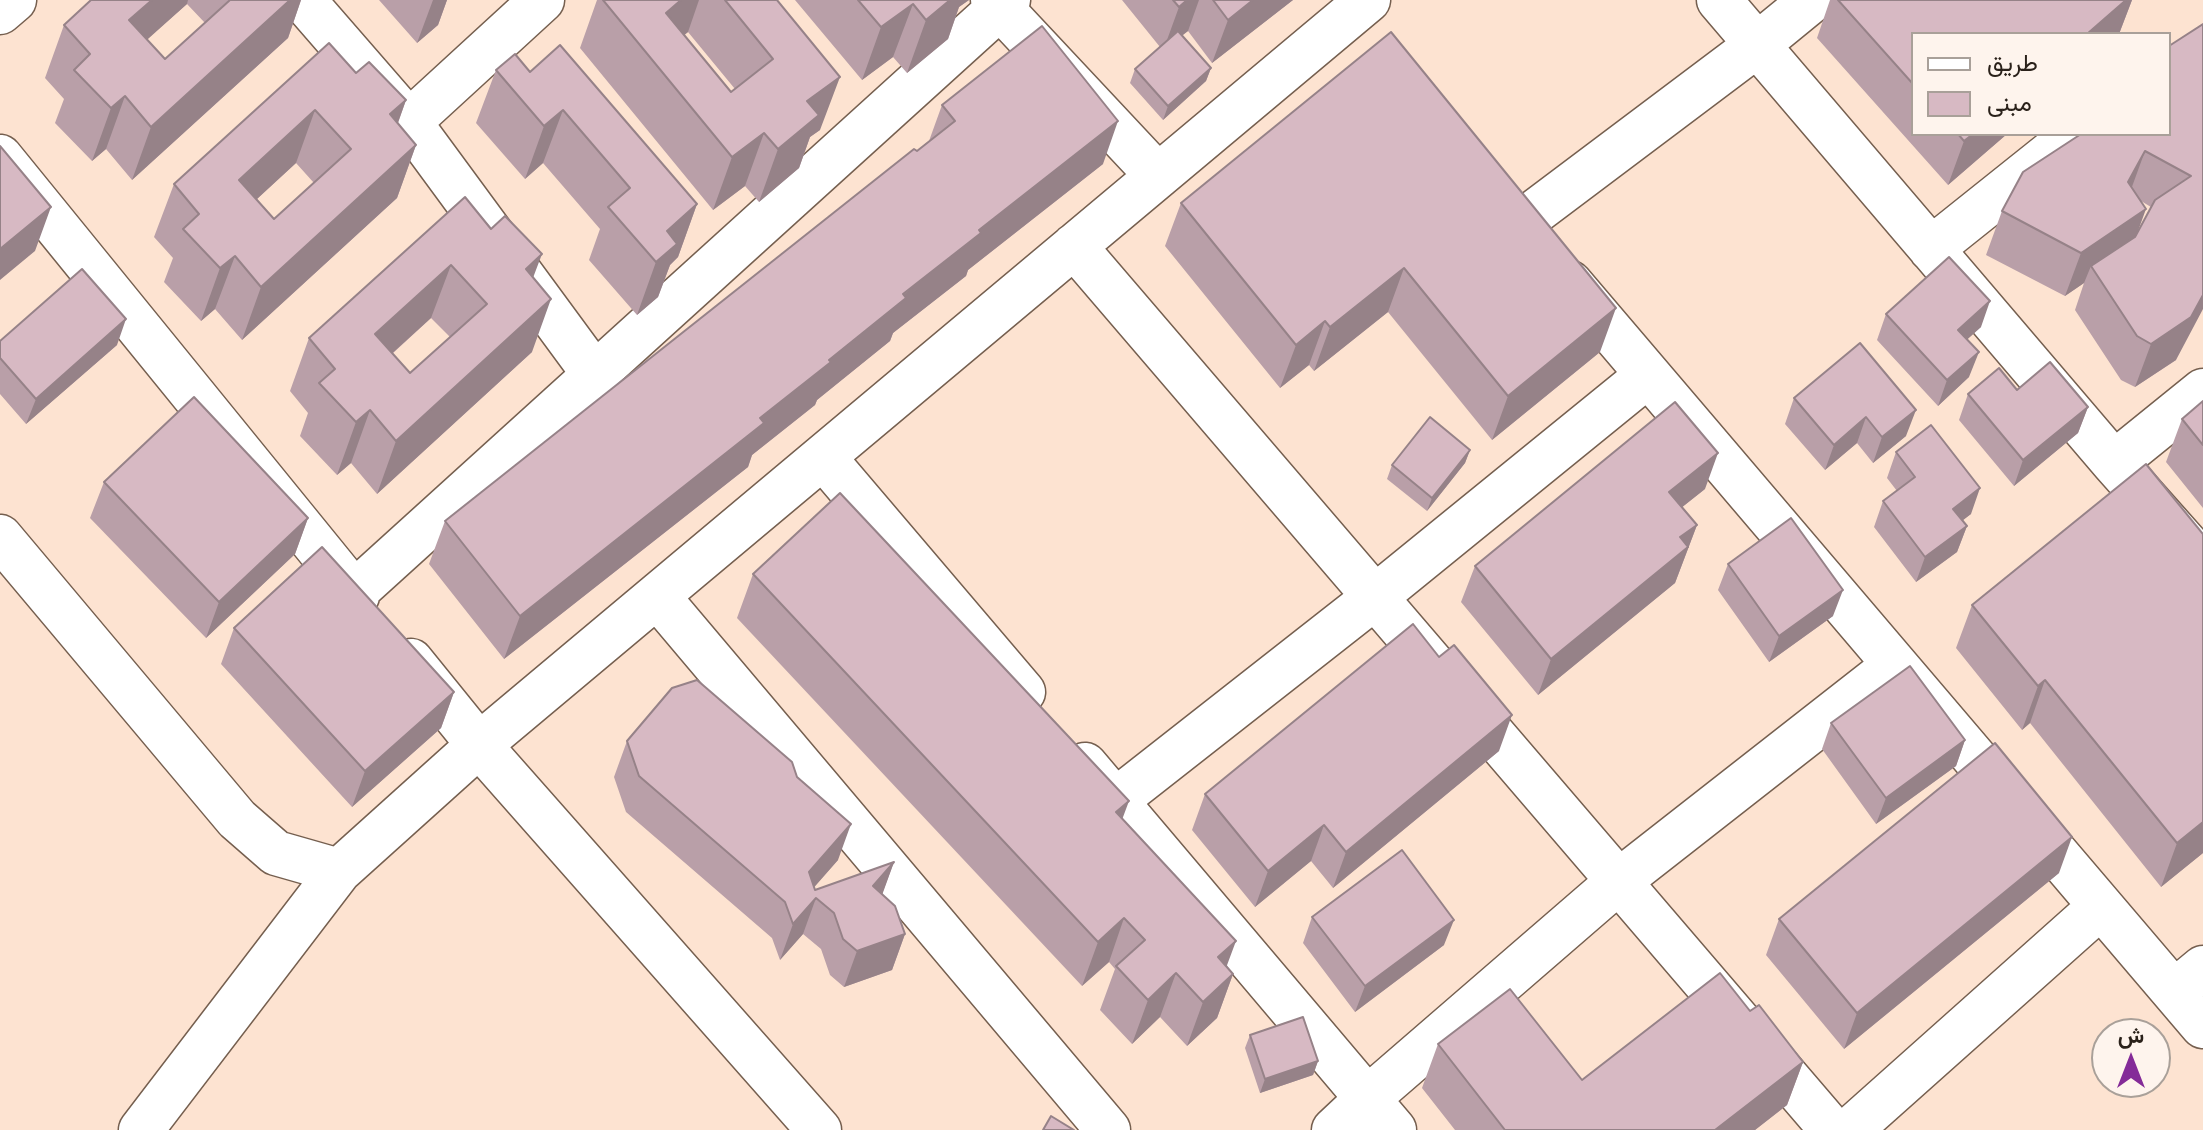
<!DOCTYPE html>
<html>
<head>
<meta charset="utf-8">
<style>
  body { margin:0 }
  #map { position:relative; width:2203px; height:1130px; overflow:hidden; background:#fde3d1; font-family:Poppins,Vazirmatn,sans-serif }
  canvas { display:block }
  .legend { position:absolute; left:1911px; top:32px; width:260px; height:104px; box-sizing:border-box; background:#fef4ed; border:2px solid #a9a099; margin:0; padding:10px 14px; list-style:none; font-size:24px; color:#2a211a }
  .legend li { display:flex; align-items:center; gap:16px; height:40px }
  .legend b { width:40px; border:2px solid #a9a099 }
  .north { position:absolute; left:2091px; top:1018px; width:80px; height:80px; box-sizing:border-box; background:#fef4ed; border:2px solid #a9a099; border-radius:50%; rotate:0deg; font-size:22px; font-weight:700; line-height:32px; text-align:center; color:#2a211a }
  .north::after { content:''; display:block; margin:auto; width:28px; height:36px; background:#842b98; clip-path:polygon(50% 0,100% 100%,50% 72%,0 100%) }
</style>
</head>
<body>
<div id="map">
<canvas width="2203" height="1130"></canvas>
<ul class="legend">
<li><b style="height:10px;background:#fff"></b>طريق</li>
<li><b style="height:22px;background:#d7b9c3"></b>مبنى</li>
</ul>
<div class="north">ش</div>
</div>
<script>
const ctx = document.querySelector('canvas').getContext('2d');
ctx.lineJoin = 'round';
function strokePath(path, color, width, dash) { ctx.strokeStyle = color; ctx.lineWidth = width; ctx.lineCap = dash ? 'butt' : 'round'; ctx.setLineDash(dash || []); ctx.stroke(path); }
function fill(path, color) { ctx.fillStyle = color; ctx.fill(path, 'evenodd'); }
const minor = new Path2D(`
  M303 0 409 122 595 375
  M993 0 1158 176
  M1719 0 2114 463 2203 563
  M0 12 14 0
  M409 122 542 0
  M0 157 357 596
  M1519 224 1757 45 1812 0
  M1074 246 1832 1130
  M1931 249 2075 134
  M1570 283 2203 1026
  M823 457 1023 692
  M2114 463 2203 391
  M0 537 237 819 276 853 339 871
  M355 592 1008 0
  M657 596 1108 1130
  M411 661 479 745 819 1130
  M1085 765 1394 1130
  M1115 801 1375 597 1648 375
  M2174 992 2203 968
  M141 1130 339 871 479 745 1368 0
  M1334 1130 1367 1099 1619 881 1895 665
  M1850 1130 2100 907`);
strokePath(minor, '#755f4f', 47);
strokePath(minor, '#fff', 44);
fill(new Path2D(`
  M91 0H301L288 38 132 180 106 149 92 161 55 123 64 99 45 78 64 25ZM187 4 205 23 165 59 147 39Z
  M379 0H447L438 25 417 43Z
  M597 0H777L820 130 810 137 799 168 759 202 745 186 713 210 580 48ZM688 32 735 89 731 92 684 35Z
  M795 0H969L959 7 948 39 907 73 893 57 862 80Z
  M1122 0H1293L1212 63 1188 31 1182 35 1211 68 1206 81 1163 120 1130 83 1135 69 1160 47Z
  M1830 0H2132L2119 34H1913V134H2007L1948 185 1817 38Z
  M2203 24 2176 360 2135 387 2121 380 2075 310 2084 283 2065 296 1986 255 2002 211 2169 134ZM2141 201 2151 207 2138 231Z
  M1391 32 1600 352 1492 440 1388 312 1314 371 1309 365 1280 388 1165 246 1181 203Z
  M496 70 530 72 697 204 678 257 670 265 658 297 637 315 589 260 600 229 543 163 525 179 476 123Z
  M356 73 406 100 398 123 416 145 397 198 242 340 215 309 201 321 164 282 173 258 154 237 174 184ZM296 163 314 183 274 219 257 199Z
  M942 105 1103 164 968 270 966 276 893 333 890 341 817 400 815 405 752 455 748 467 504 659 429 564 445 521 929 141Z
  M465 197 533 277 532 352 377 494 351 463 337 475 300 436 308 413 290 391 309 338ZM431 318 450 337 410 373 392 354Z
  M1886 314 1981 327 1967 339 1969 377 1938 406 1877 340Z
  M0 341 117 345 26 424 0 394Z
  M1860 343 1906 436 1873 463 1857 443 1825 470 1785 424 1794 398Z
  M2017 390 2088 407 2078 433 2014 486 1959 420 1968 394Z
  M2203 401V508L2166 462 2182 419Z
  M1470 450 1465 463 1427 511 1387 479 1392 465Z
  M1896 452 1971 514 1962 520 1967 526 1957 552 1916 582 1874 527 1883 501 1897 491 1887 478Z
  M2146 464 2203 853 2161 887 2030 723 2022 730 1956 648 1972 605Z
  M104 482 308 518 295 554 206 638 90 518Z
  M1705 489 1682 507 1697 525 1675 583 1538 695 1461 602 1475 566Z
  M1728 564 1833 616 1769 662 1718 590Z
  M753 574 1122 819 1233 974 1217 1018 1187 1046 1160 1017 1132 1044 1100 1010 1115 969 1109 962 1082 986 737 618Z
  M234 628 454 692 441 728 352 807 221 664Z
  M1831 723 1965 740 1956 766 1876 824 1822 749Z
  M627 741 797 777 838 860 814 887 815 890 894 862 882 894 905 934 892 970 844 987 830 975 821 949 803 934 780 960 772 938 626 812 614 777Z
  M1499 751 1333 888 1311 861 1255 907 1192 830 1205 794Z
  M2059 873 1844 1049 1766 955 1779 919Z
  M1312 917 1444 945 1355 1012 1303 943Z
  M1750 1011 1803 1062 1787 1105 1755 1130H1455L1422 1088 1438 1044 1582 1080Z
  M1250 1035 1318 1061 1313 1075 1260 1093 1245 1048Z`), '#b99fa8');
fill(new Path2D(`
  M152 0H188L187 4 110 73 129 20Z
  M290 0H301L288 38 132 180 151 127Z
  M433 0H447L438 25 417 43Z
  M681 0H699L688 32 653 61 666 13Z
  M945 0H969L959 7 948 39 907 73 926 20Z
  M1187 0H1199L1188 31 1163 51 1179 7Z
  M1253 0H1293L1212 63 1228 20Z
  M2126 0H2132L2119 34H2087Z
  M913 4 893 57 862 80 881 27Z
  M1211 68 1206 81 1163 120 1168 106Z
  M840 77 820 130 810 137 799 168 759 202 778 149 807 101Z
  M125 96 106 149 92 161 111 108Z
  M406 100 387 153 390 114Z
  M315 110 296 163 220 233 239 180Z
  M563 110 543 163 525 179 544 126Z
  M1118 121 1103 164 968 270 966 276 893 333 890 341 817 400 815 405 752 455 748 467 504 659 520 616 760 418 979 230Z
  M764 133 745 186 713 210 732 157Z
  M1973 134H2007L1948 185 1964 141Z
  M416 145 397 198 242 340 261 287Z
  M2145 151 2129 195 2128 182Z
  M697 204 678 257 670 265 658 297 637 315 667 231Z
  M51 207 35 251 0 280V249Z
  M2146 209 2130 253 2091 266 2084 283 2065 296 2081 253Z
  M542 254 522 307 526 269Z
  M235 256 215 309 201 321 220 268Z
  M451 265 431 318 355 387 375 334Z
  M1404 268 1388 312 1314 371 1330 327Z
  M2203 295V309L2176 360 2135 387 2151 344Z
  M551 299 532 352 377 494 396 441Z
  M1990 301 1981 327 1949 356 1958 330Z
  M1616 308 1600 352 1492 440 1508 396Z
  M126 319 117 345 26 424 36 399Z
  M1325 321 1309 365 1280 388 1296 345Z
  M1979 352 1969 377 1938 406 1947 380Z
  M2088 407 2078 433 2014 486 2023 460Z
  M370 410 351 463 337 475 356 422Z
  M1916 410 1906 436 1873 463 1882 437Z
  M1866 417 1857 443 1825 470 1834 445Z
  M1470 450 1465 463 1427 511 1432 498Z
  M1718 453 1705 489 1656 528 1669 492Z
  M1980 488 1971 514 1944 535 1953 509Z
  M308 518 295 554 206 638 219 602Z
  M1697 525 1675 583 1538 695 1551 659 1680 537Z
  M1967 526 1957 552 1916 582 1925 557Z
  M1843 590 1833 616 1769 662 1779 636Z
  M2045 680 2030 723 2022 730 2038 686Z
  M454 692 441 728 352 807 365 771Z
  M1512 715 1499 751 1333 888 1346 852Z
  M1965 740 1956 766 1876 824 1886 798Z
  M1129 801 1113 844 1116 812Z
  M2203 822V853L2161 887 2177 843Z
  M851 824 838 860 796 908 809 872Z
  M1324 825 1311 861 1255 907 1268 871Z
  M2072 837 2059 873 1844 1049 1857 1013Z
  M894 862 881 898 873 886Z
  M816 898 803 934 780 960 793 924Z
  M1124 918 1109 962 1082 986 1098 942Z
  M1454 920 1444 945 1355 1012 1365 986Z
  M905 934 892 970 844 987 857 951Z
  M1236 941 1220 984 1218 957Z
  M1176 973 1160 1017 1132 1044 1148 1000Z
  M1233 974 1217 1018 1187 1046 1203 1002Z
  M1318 1061 1313 1075 1260 1093 1265 1079Z
  M1803 1062 1787 1105 1755 1130H1715Z`), '#968288');
const building = new Path2D(`
  M91 0H152L129 20 165 59 230 0H290L151 127 125 96 111 108 74 70 90 54 64 25Z
  M603 0H681L666 13 731 92 773 59 725 0H777L840 77 807 101 819 115 778 149 764 133 732 157Z
  M858 0H950L926 20 913 4 881 27Z
  M1173 0H1187L1179 7Z
  M1213 0H1253L1228 20Z
  M1838 0H2126L2087 34H1913V84Z
  M2203 24V295L2191 317 2151 344 2137 336 2091 266 2135 237 2155 200 2191 176 2145 151 2128 182 2146 209 2081 253 2002 211 2023 172 2081 134H2169V46Z
  M1042 26 1118 121 979 230 981 233 903 294 906 298 829 360 831 362 760 418 764 423 520 616 445 521 914 149 917 151 955 121 942 105Z
  M1178 31 1211 68 1168 106 1135 69Z
  M1391 32 1616 308 1508 396 1404 268 1330 327 1325 321 1296 345 1181 203Z
  M329 43 356 73 369 62 406 100 390 114 416 145 261 287 235 256 220 268 183 229 199 214 174 184ZM315 110 351 149 274 219 239 180Z
  M560 45 697 204 667 231 677 244 656 262 608 207 630 188 563 110 544 126 496 70 515 54 530 72Z
  M1958 134H1973L1964 141Z
  M0 146 51 207 0 249Z
  M465 197 491 229 505 216 542 254 526 269 551 299 396 441 370 410 356 422 319 383 335 369 309 338ZM451 265 487 304 410 373 375 334Z
  M1949 257 1990 301 1958 330 1979 352 1947 380 1886 314Z
  M82 269 126 319 36 399 0 358V341Z
  M1860 343 1916 410 1882 437 1866 417 1834 445 1794 398Z
  M2050 362 2088 407 2023 460 1968 394 1999 368 2017 390Z
  M194 397 308 518 219 602 104 482Z
  M2203 401V445L2182 419Z
  M1675 402 1718 453 1669 492 1697 525 1680 537 1688 547 1551 659 1475 566Z
  M1430 417 1470 450 1432 498 1392 465Z
  M1931 425 1980 488 1953 509 1967 526 1925 557 1883 501 1915 477 1896 452Z
  M2146 464 2203 534V822L2177 843 2045 680 2038 686 1972 605Z
  M840 493 1129 801 1116 812 1236 941 1218 957 1233 974 1203 1002 1176 973 1148 1000 1116 966 1145 940 1124 918 1098 942 753 574Z
  M1791 518 1843 590 1779 636 1728 564Z
  M322 547 454 692 365 771 234 628Z
  M1413 624 1439 657 1454 645 1512 715 1346 852 1324 825 1268 871 1205 794Z
  M1910 666 1965 740 1886 798 1831 723Z
  M697 680 792 762 797 777 851 824 809 872 815 890 894 862 873 886 895 906 905 934 857 951 843 939 834 913 816 898 793 924 785 902 639 776 627 741 672 688Z
  M1995 743 2072 837 1857 1013 1779 919Z
  M1402 850 1454 920 1365 986 1312 917Z
  M1720 973 1750 1011 1759 1005 1803 1062 1715 1130H1505L1438 1044 1510 989 1582 1080Z
  M1303 1017 1318 1061 1265 1079 1250 1035Z
  M1051 1116 1074 1130H1043Z`);
fill(building, '#d7b9c3');
strokePath(building, '#968288', 2);
</script>
</body>
</html>
